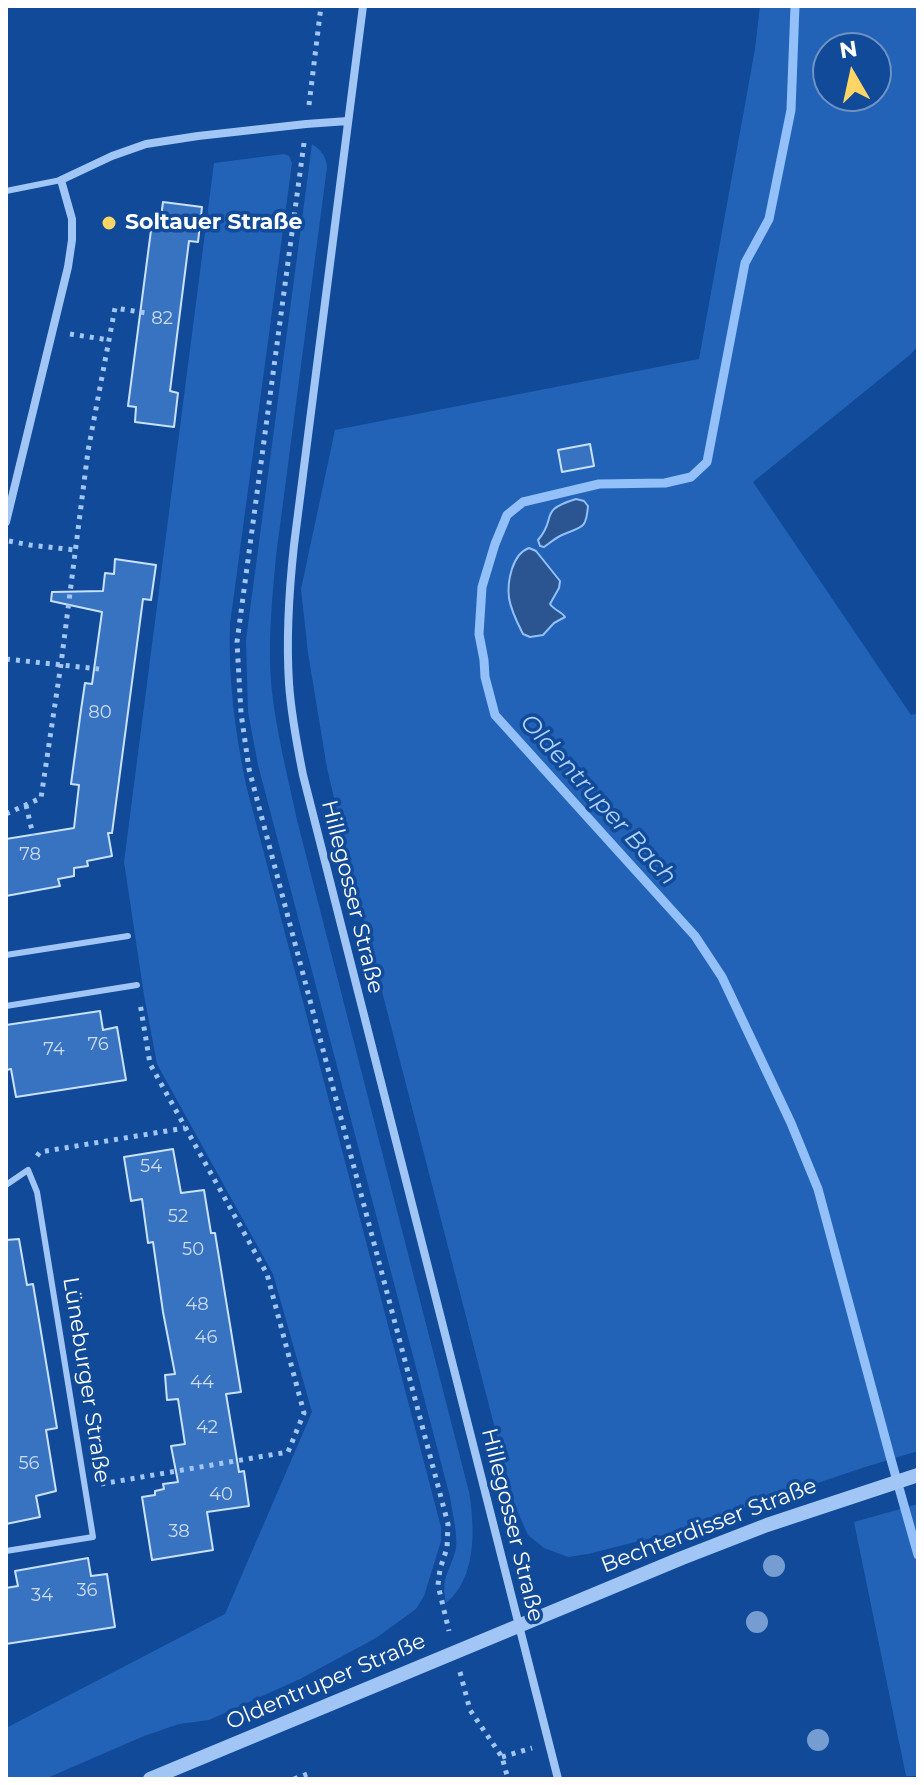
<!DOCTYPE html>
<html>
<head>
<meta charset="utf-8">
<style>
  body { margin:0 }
  #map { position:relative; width:924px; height:1785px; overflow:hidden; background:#104a99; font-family:Montserrat,sans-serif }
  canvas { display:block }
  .frame { position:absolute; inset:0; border:8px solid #fff; pointer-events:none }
  .north { position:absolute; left:812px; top:32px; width:80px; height:80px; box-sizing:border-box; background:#104a99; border:2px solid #7092c2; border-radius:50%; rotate:351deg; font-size:22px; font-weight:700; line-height:32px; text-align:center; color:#fff }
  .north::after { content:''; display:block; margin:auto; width:28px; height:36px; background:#ffd565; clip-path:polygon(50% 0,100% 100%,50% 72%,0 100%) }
</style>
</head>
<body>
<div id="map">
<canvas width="924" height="1785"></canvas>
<div class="frame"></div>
<div class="north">N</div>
</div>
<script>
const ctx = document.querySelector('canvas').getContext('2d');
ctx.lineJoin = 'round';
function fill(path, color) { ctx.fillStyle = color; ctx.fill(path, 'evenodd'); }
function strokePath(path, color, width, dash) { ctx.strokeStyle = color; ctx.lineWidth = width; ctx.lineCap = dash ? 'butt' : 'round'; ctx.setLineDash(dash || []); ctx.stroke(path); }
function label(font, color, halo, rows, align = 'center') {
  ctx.font = font + ' Montserrat,sans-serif'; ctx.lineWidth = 7; ctx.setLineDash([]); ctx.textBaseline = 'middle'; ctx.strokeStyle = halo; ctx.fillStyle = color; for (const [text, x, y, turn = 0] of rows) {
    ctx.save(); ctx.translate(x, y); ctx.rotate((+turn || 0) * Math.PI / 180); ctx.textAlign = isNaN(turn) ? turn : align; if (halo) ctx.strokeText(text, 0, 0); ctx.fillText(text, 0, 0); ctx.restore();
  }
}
fill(new Path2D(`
  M760 6H918V346L911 354 753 482 911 715 918 713V1451L862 1468 667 1534 588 1554 568 1557 544 1548 528 1535 515 1506 355 887 327 768 308 653 301 589 335 430 699 359 755 49ZM828 48H876V96H828Z
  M312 144C321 150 326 156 327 167L276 556C272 601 267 647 272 692 277 735 288 778 297 820L469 1492C475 1527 477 1578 446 1603 440 1576 451 1571 456 1548 458 1535 452 1511 450 1497L258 765 248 712 246 640Z
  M284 154 289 156 292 163 230 624C228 679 235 731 246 785L441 1527V1541L424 1596 416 1609 376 1638 300 1679 209 1720 179 1724 144 1736 45 1779H6V1728L225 1614 312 1412 273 1274 157 1064 144 995 124 862 214 163Z
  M918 1504V1776H906L854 1522Z`), '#2263b8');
const water = new Path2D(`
  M576 499 584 501 588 506C586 530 582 526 562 535 555 538 550 543 544 547L540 546 538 540C558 517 537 511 576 499Z
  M529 548 536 551 560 581 559 588 550 604C554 610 562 612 565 617L554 623 543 635 530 637 523 634C518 624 511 611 509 598 507 582 512 554 529 548Z`);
fill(water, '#2a5590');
strokePath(water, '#93c0f8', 2);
strokePath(new Path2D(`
  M795 6 791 110 769 219 745 263 707 462 691 477 665 483 599 484 523 502 507 515 495 544 482 587 479 634 484 660 485 677 495 715 695 936 722 977 791 1123 818 1189 890 1456 918 1555`), '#93c0f8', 9);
const building = new Path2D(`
  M163 202 202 207 198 242 189 241 170 391 178 393 174 427 135 422 136 407 128 406 153 215 161 217Z
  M590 444 594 466 562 472 558 450Z
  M115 559 156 565 151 600 143 599 112 833H108L112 856 87 861 88 866 74 868V876L58 879 60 886 6 896V839L74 828 79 785 71 784 81 710 85 683 92 684 102 612 51 601 52 592 103 591 105 573 114 574Z
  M100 1011 103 1030 117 1027 126 1080 16 1097 11 1069 6 1070V1025Z
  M173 1149 181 1193 204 1190 211 1233H215L241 1392 226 1394 239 1472 244 1471 249 1506 207 1512 213 1550 152 1560 142 1497 155 1495V1491L164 1489 163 1484 178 1482 171 1446 185 1444 178 1399 167 1400 165 1375 175 1374 163 1312 153 1242 148 1243 142 1199 131 1201 124 1157Z
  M19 1239 27 1285 33 1284 57 1428 46 1430 56 1491 36 1496 40 1517 6 1524V1240Z
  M88 1558 91 1576 107 1574 115 1627 6 1644V1588L18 1586 15 1571Z`);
fill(building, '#3873c1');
strokePath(building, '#cae1fe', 2);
strokePath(new Path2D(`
  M309 105 321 6
  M304 143 237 642 241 713 249 769 448 1524 447 1548 440 1569 438 1585 449 1631
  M70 334 109 340
  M9 541 30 545 75 550
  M6 659 99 669
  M26 805 33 835
  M6 814 41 798 61 664 88 451 115 308 146 313
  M37 1156 40 1152 185 1128
  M101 1484 288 1452 304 1413 267 1274 150 1064 140 1003
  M460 1672 470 1710 502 1757 508 1779
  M502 1757 532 1748
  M294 1779 310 1773`), '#a1c6f5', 5, [4, 6]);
strokePath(new Path2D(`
  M6 191 61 180
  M6 955 128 936
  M6 1006 137 985
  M6 1185 28 1170 37 1192 93 1537 6 1551`), '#a1c6f5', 6);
strokePath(new Path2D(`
  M363 6 294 545C289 591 286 637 289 683 291 714 297 745 303 775L558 1779
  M6 522 68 267 72 240V219L61 180 112 156 146 144 198 136 306 124 348 121`), '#a1c6f5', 8);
strokePath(new Path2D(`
  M150 1779 682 1558 767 1525 918 1475`), '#a1c6f5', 14);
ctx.fillStyle = '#769dd1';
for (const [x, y] of [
  [774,1566],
  [757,1622],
  [818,1740]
]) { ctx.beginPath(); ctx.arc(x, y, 11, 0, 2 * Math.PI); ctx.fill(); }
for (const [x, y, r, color] of [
  [109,223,8,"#ffd565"]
]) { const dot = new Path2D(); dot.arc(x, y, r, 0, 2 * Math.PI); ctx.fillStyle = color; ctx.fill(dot); strokePath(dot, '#104a99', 3); }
label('18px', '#cddcf0', null, [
  ["82",162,319],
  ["80",100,713],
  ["78",30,855],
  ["76",98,1045],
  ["74",54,1050],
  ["54",151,1167],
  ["52",178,1217],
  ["50",193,1250],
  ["48",197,1305],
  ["46",206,1338],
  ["44",202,1383],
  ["42",207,1428],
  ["56",29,1464],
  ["40",221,1495],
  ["38",179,1532],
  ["36",87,1591],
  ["34",42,1596]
]);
label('bold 22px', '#fff', '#104a99', [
  ["Soltauer Straße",125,223]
], 'left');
label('22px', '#fff', '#104a99', [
  ["Hillegosser Straße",352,897,76],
  ["Lüneburger Straße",86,1380,81],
  ["Hillegosser Straße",512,1525,76],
  ["Bechterdisser Straße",709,1526,-21],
  ["Oldentruper Straße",326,1682,-23]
]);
label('italic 24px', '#aed0fb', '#104a99', [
  ["Oldentruper Bach",598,800,48]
]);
</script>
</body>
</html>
